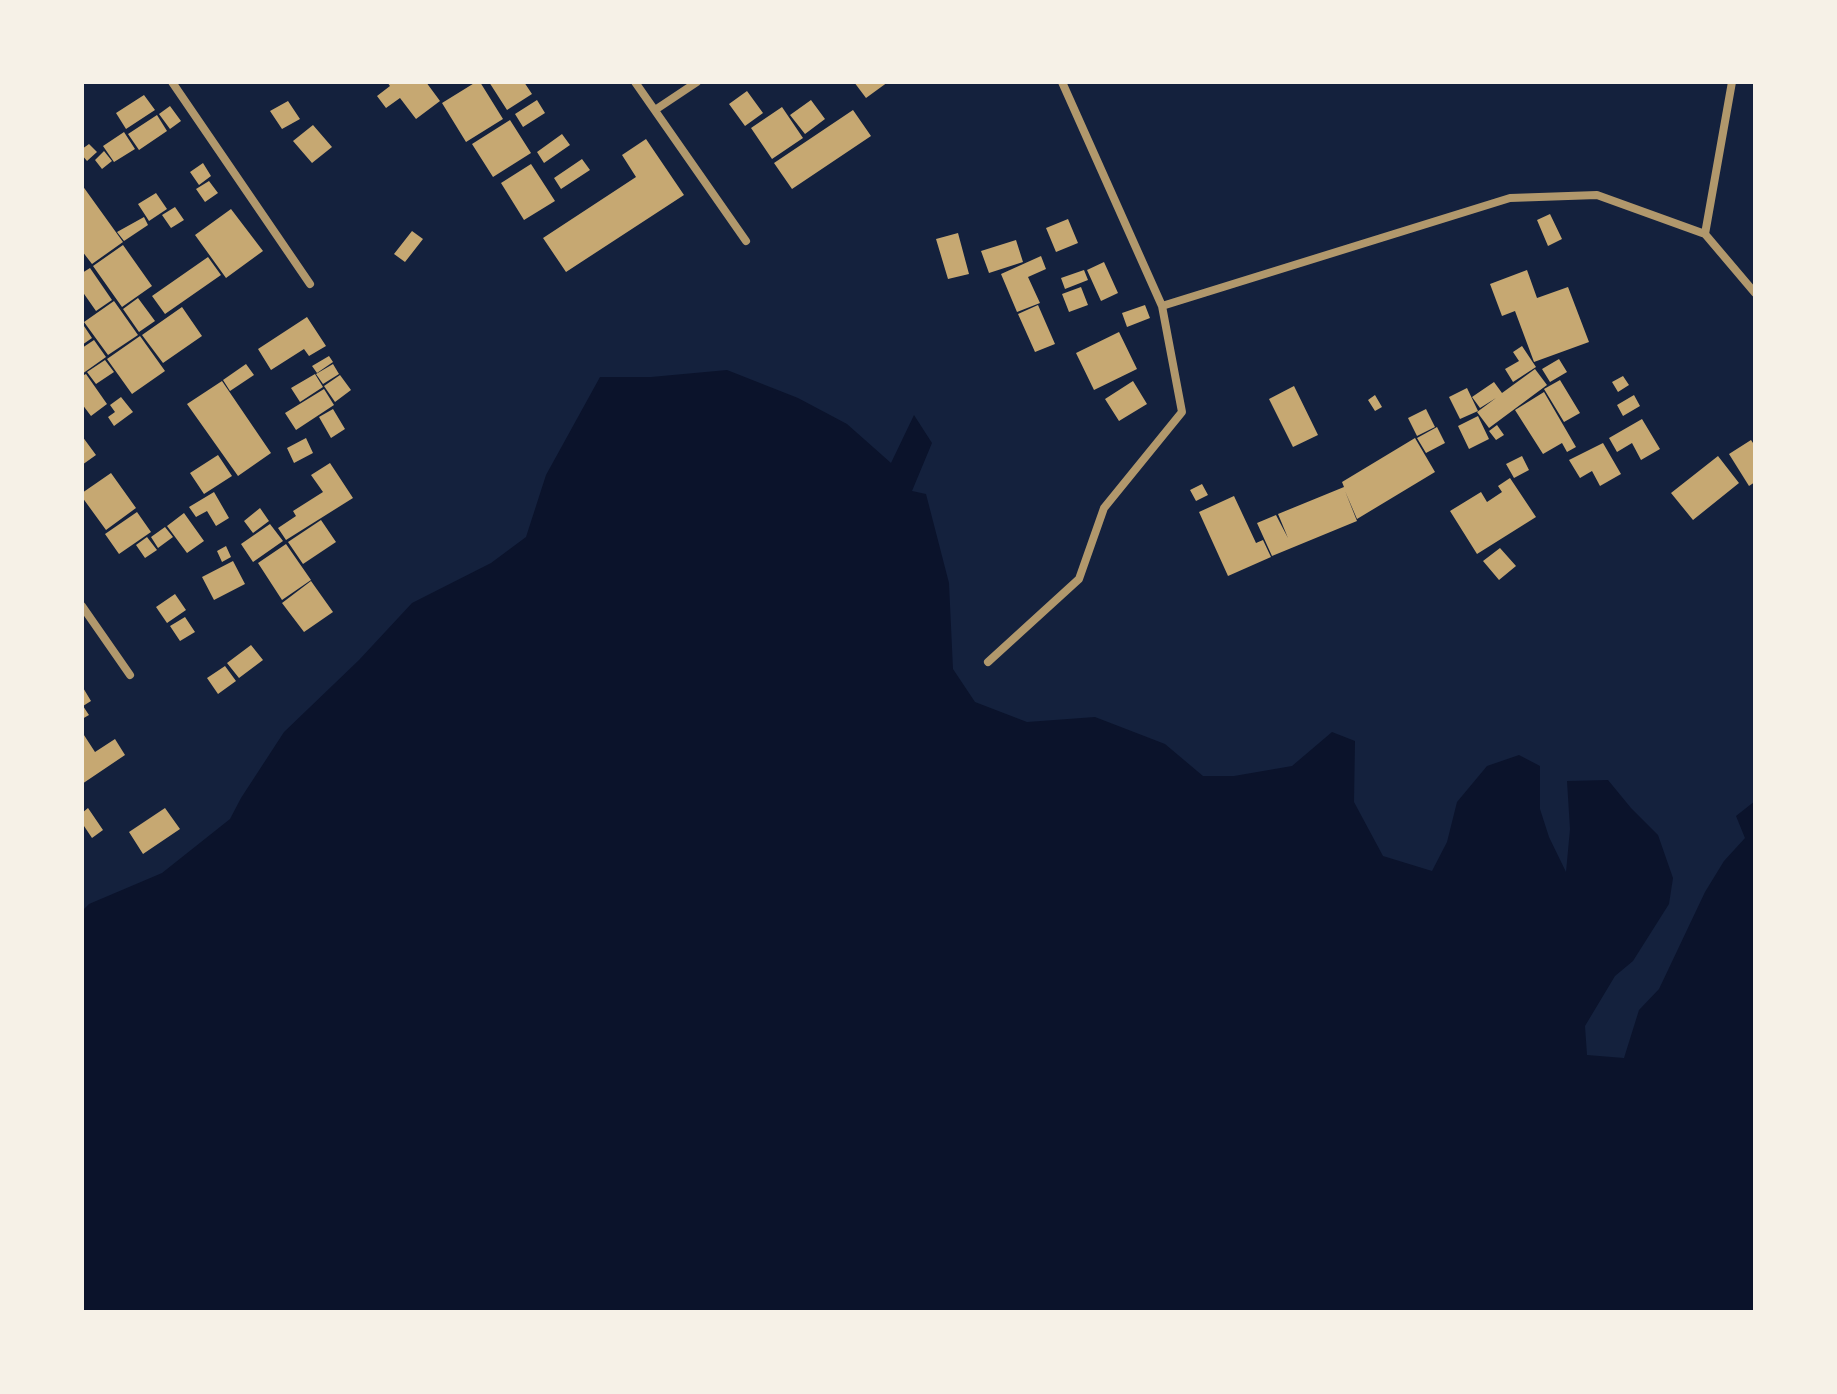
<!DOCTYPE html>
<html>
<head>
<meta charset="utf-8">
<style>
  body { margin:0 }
  #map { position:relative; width:1837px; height:1394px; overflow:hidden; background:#14213d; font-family:"Titillium Web",sans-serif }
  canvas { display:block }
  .frame { position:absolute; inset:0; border:84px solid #f6f1e7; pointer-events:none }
</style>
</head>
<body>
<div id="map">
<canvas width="1837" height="1394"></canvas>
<div class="frame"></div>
</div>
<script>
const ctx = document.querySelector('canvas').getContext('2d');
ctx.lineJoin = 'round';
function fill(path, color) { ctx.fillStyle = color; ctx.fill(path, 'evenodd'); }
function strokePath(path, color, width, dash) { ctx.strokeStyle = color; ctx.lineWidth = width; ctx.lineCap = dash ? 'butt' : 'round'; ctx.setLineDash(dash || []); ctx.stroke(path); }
fill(new Path2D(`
  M727 370 798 398 847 424 891 463 914 415 932 443 912 491 926 494 949 583 953 669 975 702 1027 722 1095 717 1165 744 1203 776H1234L1292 766 1332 732 1355 741 1354 802 1383 856 1432 871 1447 842 1457 802 1487 766 1519 755 1540 766V809L1549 837 1566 872 1570 829 1567 781 1608 780 1631 808 1658 835 1673 878 1669 904 1633 961 1615 976 1585 1026 1587 1055 1624 1058 1639 1010 1659 989 1705 892 1724 861 1745 838 1736 816 1755 801V1312H82V911L89 904 162 873 230 819 241 798 284 732 359 660 412 603 491 563 526 537 546 475 600 377H651Z`), '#0b132b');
fill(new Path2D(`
  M387 82H426L440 101 416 119 400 98 386 108 377 96 390 86Z
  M476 82H480L503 119 466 142 442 103Z
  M489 82H524L532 94 507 110Z
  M854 82H888L866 98Z
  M747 91 763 113 745 126 729 104Z
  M144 95 155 110 126 129 116 113Z
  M537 100 545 113 523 127 515 114Z
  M811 100 825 119 805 134 790 115Z
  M288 101 300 119 282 129 270 111Z
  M170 106 181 121 170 129 159 114Z
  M782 107 803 138 772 159 751 128Z
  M853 110 871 136 792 189 774 163Z
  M157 115 167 131 139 150 128 134Z
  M510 120 531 153 493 177 472 144Z
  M313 125 332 147 312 163 293 141Z
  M124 132 135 149 114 162 103 146Z
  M562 134 570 145 544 163 537 152Z
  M646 139 684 195 566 272 543 238 636 177 622 155Z
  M89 144 97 152 87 161 82 155V149Z
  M104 151 112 161 102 169 95 160Z
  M582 159 590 170 561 189 554 178Z
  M203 163 211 176 199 185 190 172Z
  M531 164 555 201 524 220 501 183Z
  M209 181 218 193 205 202 196 189Z
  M82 185 123 242 92 264 82 251Z
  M156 193 167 209 149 221 138 204Z
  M175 207 184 220 171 228 162 215Z
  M231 209 263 251 226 278 195 235Z
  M1550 214 1562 239 1548 246 1537 220Z
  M144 217 148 225 124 241 117 232Z
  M1068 219 1078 243 1056 252 1046 228Z
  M412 231 423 239 405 262 394 254Z
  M958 233 969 274 948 279 936 239Z
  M1016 240 1023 262 989 273 981 251Z
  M123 245 152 286 122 307 93 266Z
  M1041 256 1046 269 1028 277 1040 303 1017 312 1001 274Z
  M208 257 221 275 165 314 152 296Z
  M1104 262 1118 293 1101 301 1087 270Z
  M90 268 112 300 96 311 82 291V273Z
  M1084 270 1088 280 1065 289 1061 278Z
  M1527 270 1537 298 1568 287 1589 342 1534 362 1515 311 1502 316 1490 284Z
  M1081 287 1088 305 1069 312 1062 294Z
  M138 298 155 321 139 332 123 309Z
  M114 301 138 335 108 355 84 322Z
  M1038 305 1055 344 1035 352 1018 314Z
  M1145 305 1150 318 1127 327 1122 313Z
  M182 307 202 336 163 363 142 335Z
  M307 317 326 346 309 356 304 349 271 370 258 349Z
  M82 323 92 338 82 345Z
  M1119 332 1137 369 1094 390 1076 353Z
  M140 336 165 371 132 394 107 359Z
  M94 340 106 357 82 374V348Z
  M1522 346 1536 367 1513 382 1505 369 1519 361 1513 352Z
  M329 356 333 362 317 373 312 366Z
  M1559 359 1567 372 1550 382 1542 369Z
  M105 360 114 372 96 384 87 372Z
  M246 364 254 375 230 391 223 380Z
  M333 364 339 374 323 384 316 374Z
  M1535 369 1547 385 1489 428 1477 412 1496 398 1480 408 1472 397 1494 382 1502 393Z
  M86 374 107 404 91 416 82 404V376Z
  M315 374 323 387 300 402 291 388Z
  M340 375 351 390 335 402 324 386Z
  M1623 376 1629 385 1618 392 1612 382Z
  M1560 380 1580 413 1564 422 1544 389Z
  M222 381 271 453 238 476 187 404Z
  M1133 381 1147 404 1119 421 1105 399Z
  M1294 386 1318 435 1293 447 1269 399Z
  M1467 388 1478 411 1460 419 1449 397Z
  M324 389 334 405 296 430 285 413Z
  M1544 392 1576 447 1567 452 1562 443 1543 454 1515 410Z
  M1375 395 1382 407 1375 411 1368 400Z
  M1634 395 1640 406 1623 416 1617 405Z
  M121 397 133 412 114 426 108 417 115 412 110 405Z
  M333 409 345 429 331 438 319 417Z
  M1426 409 1435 427 1417 436 1408 418Z
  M1478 416 1489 439 1469 449 1458 426Z
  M1642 419 1660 449 1641 460 1632 443 1617 452 1609 438Z
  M1497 425 1504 435 1496 440 1489 431Z
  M1437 427 1445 443 1426 453 1417 438Z
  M82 436 96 455 82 465Z
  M306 438 313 453 294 463 287 448Z
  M1415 438 1435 472 1357 519 1345 491 1357 521 1272 556 1257 523 1276 515 1288 538 1278 514 1344 487 1342 482Z
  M1751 440 1755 446V482L1749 486 1729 454Z
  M1603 443 1621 474 1600 486 1592 471 1580 478 1569 460Z
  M218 455 232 476 204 494 190 473Z
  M1522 456 1529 470 1514 478 1506 464Z
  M1718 456 1739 483 1693 520 1671 493Z
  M330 463 353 498 286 540 278 528 296 516 293 511 323 492 311 475Z
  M111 473 136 508 106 530 82 497V493Z
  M1510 478 1536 517 1477 554 1450 511 1481 492 1487 502 1502 492 1498 486Z
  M1202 484 1208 495 1196 501 1190 490Z
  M214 492 229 518 216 526 207 511 196 517 189 507Z
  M1234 496 1256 543 1263 540 1271 557 1228 576 1199 512Z
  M260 508 269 521 253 533 244 521Z
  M137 512 151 532 119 554 105 534Z
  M184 513 204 541 187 553 167 526Z
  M321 520 336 542 303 564 288 542Z
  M270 524 283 541 253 562 241 544Z
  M165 527 173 537 158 548 151 537Z
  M147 537 157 550 145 558 136 545Z
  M286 544 311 580 282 600 258 563Z
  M226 546 231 557 222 562 217 551Z
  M1500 548 1516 566 1499 580 1483 561Z
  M233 561 245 584 214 600 202 577Z
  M311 581 333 612 304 632 282 603Z
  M175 594 186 610 167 623 156 607Z
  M185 617 195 632 180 641 170 626Z
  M251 645 263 660 239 678 227 663Z
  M225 666 236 681 218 694 207 678Z
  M82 686 91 701 83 706 89 715 82 719Z
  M82 732 95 752 115 739 125 755 82 784Z
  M88 808 103 830 92 838 82 823V813Z
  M165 808 180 829 143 854 129 832Z`), '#c6a872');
strokePath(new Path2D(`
  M172 82 310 284
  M635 82 746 241
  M655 110 697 82
  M1705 234 1732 82
  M1162 306 1510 198 1597 195 1705 234 1755 293
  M82 606 130 675
  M988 662 1079 579 1104 508 1182 412 1162 306 1062 82`), '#b1986c', 8);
</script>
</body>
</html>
